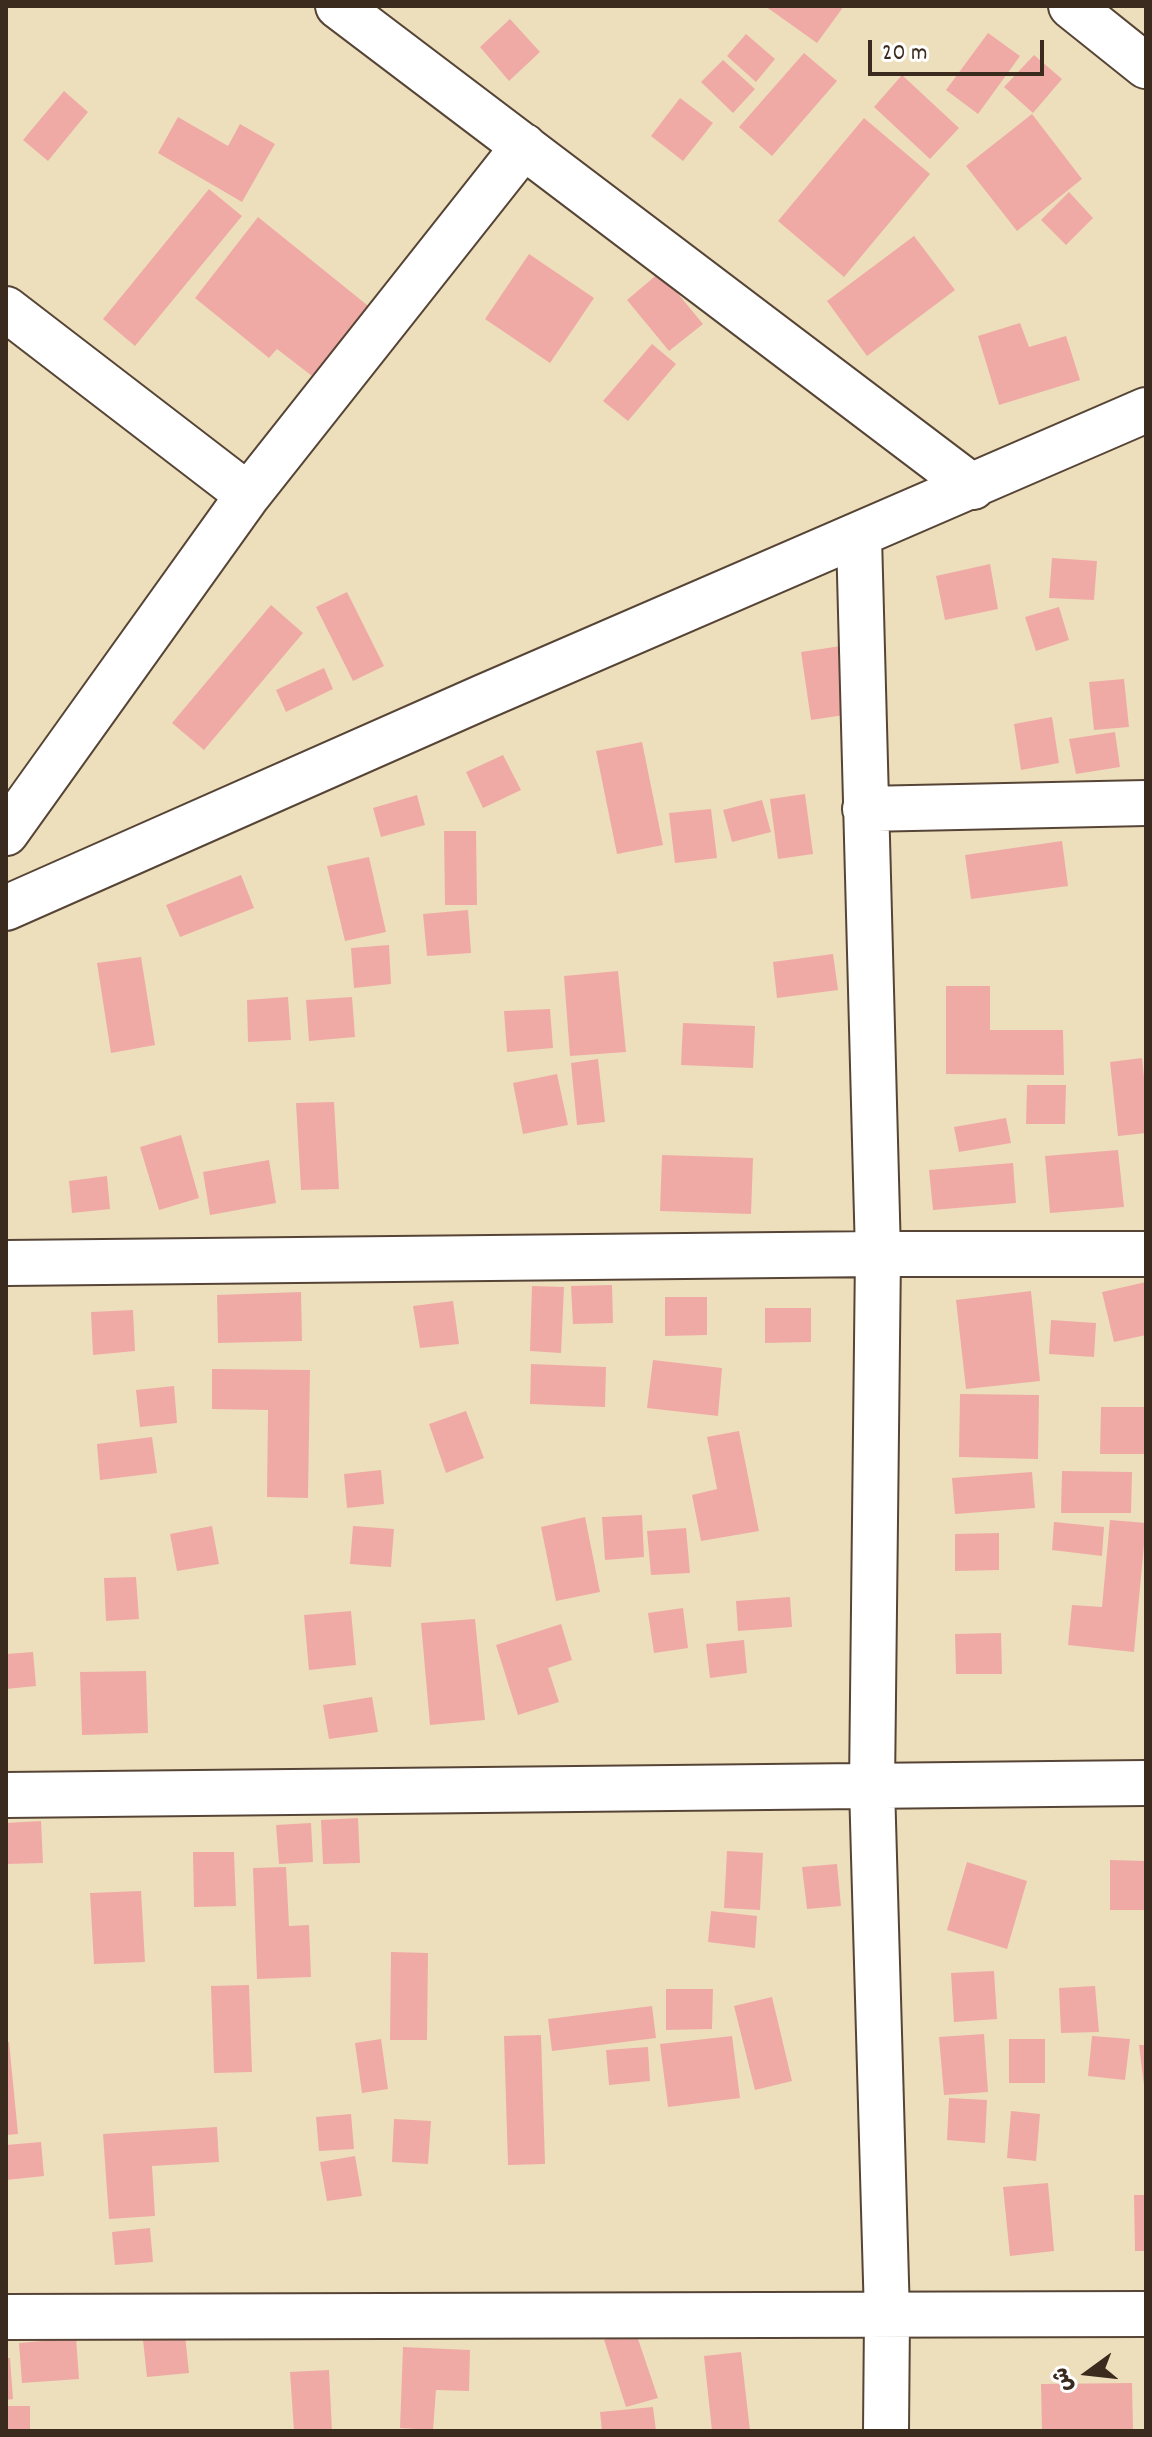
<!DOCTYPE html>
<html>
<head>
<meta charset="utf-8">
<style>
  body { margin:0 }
  #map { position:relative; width:1152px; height:2437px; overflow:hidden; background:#eddfbc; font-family:Dekko,"Playpen Sans Arabic",sans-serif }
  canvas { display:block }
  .frame { position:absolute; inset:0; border:8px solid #3b2a1e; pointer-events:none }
  .north { position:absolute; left:1048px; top:2333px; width:80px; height:80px; -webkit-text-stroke:6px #fff; paint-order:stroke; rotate:255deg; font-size:22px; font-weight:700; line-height:32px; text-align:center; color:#3b2a1e }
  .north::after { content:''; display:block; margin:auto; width:28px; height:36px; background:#3b2a1e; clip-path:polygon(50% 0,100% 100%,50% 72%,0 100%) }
  .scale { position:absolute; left:868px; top:40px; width:176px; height:36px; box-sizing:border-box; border:4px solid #3b2a1e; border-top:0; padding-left:10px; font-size:24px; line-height:28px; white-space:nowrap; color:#3b2a1e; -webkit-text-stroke:6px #fff; paint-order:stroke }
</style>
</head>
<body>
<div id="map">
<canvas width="1152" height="2437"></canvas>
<div class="frame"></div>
<div class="north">ش</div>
<div class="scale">20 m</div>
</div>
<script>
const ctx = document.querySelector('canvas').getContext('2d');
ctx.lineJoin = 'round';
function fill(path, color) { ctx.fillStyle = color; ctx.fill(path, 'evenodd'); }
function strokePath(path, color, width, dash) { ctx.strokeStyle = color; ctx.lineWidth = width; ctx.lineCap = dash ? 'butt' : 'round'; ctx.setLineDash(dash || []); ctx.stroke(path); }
fill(new Path2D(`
  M765 6H844L817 43Z
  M510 19 540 52 509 81 480 47Z
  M988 33 1020 56 978 114 946 90Z
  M746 34 775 59 756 82 727 56Z
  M804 53 837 81 772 156 739 127Z
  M1034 55 1062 79 1033 113 1004 87Z
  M723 60 755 89 733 113 701 82Z
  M902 75 959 128 930 159 874 107Z
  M64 91 88 112 48 161 23 140Z
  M680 98 713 123 683 161 651 136Z
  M1032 114 1082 179 1017 231 966 166Z
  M178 117 228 146 240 124 275 144 242 202 158 153Z
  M864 118 930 174 844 277 778 221Z
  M209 189 242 216 135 346 103 319Z
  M1069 192 1093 218 1066 245 1041 220Z
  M258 217 372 309 316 379 277 349 269 358 195 298Z
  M914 236 955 290 867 356 827 301Z
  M529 254 594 298 550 363 485 319Z
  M660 272 703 324 669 351 627 300Z
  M1020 323 1029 347 1066 336 1080 380 999 405 978 336Z
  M652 344 676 364 628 421 603 401Z
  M1052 558 1097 561 1094 600 1049 598Z
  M990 564 998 609 945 620 936 576Z
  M347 592 384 666 353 681 316 607Z
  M271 605 303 633 204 750 172 723Z
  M1059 607 1069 640 1036 651 1025 617Z
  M841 646 851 714 811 720 801 652Z
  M324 668 333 689 286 712 276 690Z
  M1124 679 1129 727 1094 730 1089 682Z
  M1052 717 1059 763 1021 770 1014 724Z
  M1115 732 1120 767 1076 774 1069 739Z
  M642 742 663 845 617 854 596 751Z
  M503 755 521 790 483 808 466 772Z
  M805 794 813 854 778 859 770 799Z
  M417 795 425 825 381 837 373 808Z
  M762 800 771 832 732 842 723 810Z
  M711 809 717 858 675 863 669 813Z
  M444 831H476L477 905H445Z
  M1062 841 1068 886 971 899 965 855Z
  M369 857 386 932 345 941 327 866Z
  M241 875 254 908 180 937 166 905Z
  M468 910 471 953 427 956 423 914Z
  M389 945 391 984 354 988 351 948Z
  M833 954 838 990 777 998 773 962Z
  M141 957 155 1045 111 1053 97 963Z
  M618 971 626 1052 570 1056 564 976Z
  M946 986H990V1030H1063L1064 1075 946 1074Z
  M288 997 291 1040 248 1042 247 1000Z
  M352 997 355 1037 309 1041 306 1000Z
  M550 1009 553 1048 507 1052 504 1011Z
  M683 1023 755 1026 753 1068 681 1065Z
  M1142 1058 1146 1097V1133L1118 1136 1110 1062Z
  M598 1059 605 1122 577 1125 571 1063Z
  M557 1074 568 1125 523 1134 513 1083Z
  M1027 1085H1066L1065 1124H1026Z
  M334 1102 339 1189 301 1190 296 1103Z
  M1006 1118 1011 1143 959 1152 954 1127Z
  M181 1135 199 1198 159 1210 140 1147Z
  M1118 1150 1124 1207 1050 1213 1045 1156Z
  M662 1155 753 1158 751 1214 660 1211Z
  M269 1160 276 1203 210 1215 203 1172Z
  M1013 1163 1016 1203 933 1210 929 1170Z
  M107 1176 110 1209 72 1213 69 1181Z
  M1146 1282V1335L1114 1342 1102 1292Z
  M612 1285 613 1323 573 1324 571 1286Z
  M532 1286 564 1287 561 1353 530 1351Z
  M1031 1291 1040 1381 966 1389 956 1300Z
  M301 1292 302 1341 218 1343 217 1295Z
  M665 1297H707V1335L665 1336Z
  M453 1301 459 1344 420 1348 413 1306Z
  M765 1308H811V1342L765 1343Z
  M133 1310 135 1351 93 1355 91 1312Z
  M1051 1320 1096 1323 1094 1357 1049 1354Z
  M653 1360 722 1368 718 1416 647 1408Z
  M531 1364 606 1367 605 1407 530 1404Z
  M212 1369 310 1370 308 1498 267 1497 268 1410 212 1409Z
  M174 1386 177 1423 140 1427 136 1390Z
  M960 1394 1039 1395 1038 1459 959 1457Z
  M1101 1407H1144L1145 1454H1100Z
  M466 1411 484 1458 446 1473 429 1424Z
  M739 1431 759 1531 701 1541 692 1495 717 1489 707 1437Z
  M152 1437 157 1473 100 1480 97 1444Z
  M381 1470 384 1504 347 1508 344 1474Z
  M1062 1471 1132 1472 1131 1513H1061Z
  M1032 1472 1035 1508 955 1514 952 1478Z
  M642 1515 644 1557 605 1560 602 1517Z
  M585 1517 600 1592 556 1601 541 1527Z
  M1110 1520 1146 1523 1134 1652 1068 1645 1072 1605 1102 1607Z
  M1054 1522 1104 1527 1102 1556 1052 1550Z
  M212 1526 219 1564 177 1571 170 1534Z
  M353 1526 394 1529 391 1567 350 1564Z
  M686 1528 690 1573 651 1575 647 1531Z
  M999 1533V1570L955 1571V1534Z
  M136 1577 139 1619 106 1621 104 1578Z
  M790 1597 792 1627 738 1631 736 1601Z
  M683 1608 688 1648 654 1653 648 1613Z
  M351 1611 356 1665 309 1670 304 1615Z
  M475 1619 485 1720 430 1725 421 1623Z
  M561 1624 572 1660 548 1668 559 1702 518 1715 496 1645Z
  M1001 1633 1002 1674H956L955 1634Z
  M744 1640 747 1673 710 1678 706 1644Z
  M33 1652 36 1686 6 1689V1654Z
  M146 1671 148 1733 82 1735 80 1672Z
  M372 1697 378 1732 329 1739 323 1705Z
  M358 1818 360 1863 323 1864 321 1820Z
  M41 1821 43 1863 6 1864V1823Z
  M311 1823 313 1862 279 1864 276 1825Z
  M727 1851 763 1853 760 1910 724 1908Z
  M193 1852H234L236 1906 194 1907Z
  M1110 1860 1146 1861V1910H1110Z
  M967 1862 1027 1881 1007 1949 947 1930Z
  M837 1864 841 1906 807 1909 802 1867Z
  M286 1867 289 1926 309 1925 311 1977 257 1979 253 1868Z
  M141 1891 145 1962 94 1964 90 1893Z
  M711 1911 757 1916 755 1948 708 1942Z
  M391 1952 428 1953 427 2040H390Z
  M994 1971 997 2019 954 2022 951 1973Z
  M249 1985 252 2072 214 2073 211 1986Z
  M1095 1986 1099 2032 1061 2033 1059 1988Z
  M666 1989H713L712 2029 666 2030Z
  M772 1997 792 2081 755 2090 734 2006Z
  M652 2006 656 2038 552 2051 548 2019Z
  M984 2034 988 2092 944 2095 939 2037Z
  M541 2035 545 2164 508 2165 504 2036Z
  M732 2036 740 2098 668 2107 660 2044Z
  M1092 2036 1130 2039 1125 2080 1088 2076Z
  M381 2039 388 2089 362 2093 355 2043Z
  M1009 2039H1045V2083H1009Z
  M6 2042H9L18 2134 6 2135Z
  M1139 2045H1146V2085H1144Z
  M648 2047 650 2081 609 2085 606 2050Z
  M949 2098 987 2100 985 2143 947 2140Z
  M1011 2111 1040 2114 1036 2161 1007 2158Z
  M351 2114 354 2149 319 2151 316 2117Z
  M394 2119 431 2121 428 2164 392 2162Z
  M217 2127 219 2162 152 2166 155 2216 109 2219 103 2134Z
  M41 2142 44 2176 6 2180V2145Z
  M355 2156 362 2196 327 2201 320 2162Z
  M1048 2183 1054 2251 1010 2256 1003 2187Z
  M1134 2195H1146V2251H1135Z
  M150 2228 153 2262 115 2265 112 2232Z
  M635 2330 658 2398 626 2407 604 2340Z
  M185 2335 189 2373 147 2377 143 2340Z
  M76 2338 79 2379 22 2383 19 2343Z
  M403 2347 470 2350 469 2391 436 2390 433 2430 400 2428Z
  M741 2352 750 2431H712L704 2356Z
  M6 2358H10L13 2399 6 2400Z
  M329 2370 332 2431H294L290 2372Z
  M1132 2383 1133 2431H1042L1041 2384Z
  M6 2406H30V2431H6Z
  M653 2407 656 2431H602L600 2412Z`), '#efaaa6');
const minor = new Path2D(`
  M338 6 973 487
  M1071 6 1146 66
  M6 309 248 495
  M859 537 878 1254 872 1786 887 2316 886 2431
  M865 809 1146 803
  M6 833 248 495 524 146
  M6 908 483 697 1146 410
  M6 1263 878 1254H1146
  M6 1795 1146 1783
  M6 2317 1146 2314`);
strokePath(minor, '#564536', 48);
strokePath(minor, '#fff', 44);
</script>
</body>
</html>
